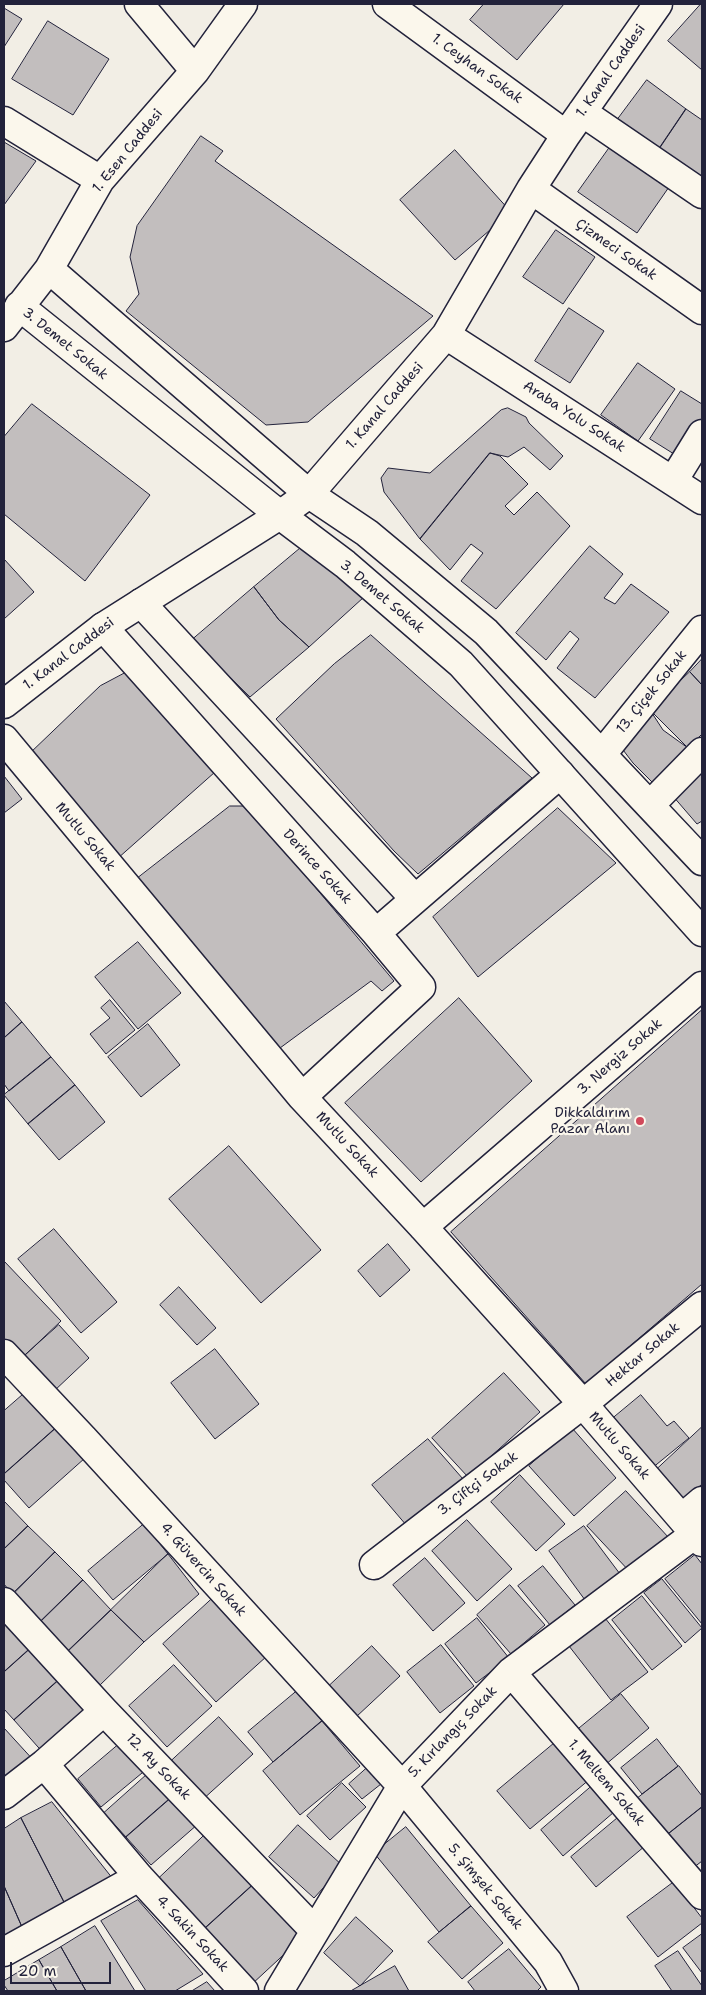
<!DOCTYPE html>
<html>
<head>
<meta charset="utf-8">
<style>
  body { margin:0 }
  #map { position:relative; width:706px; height:1995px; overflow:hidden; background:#f2eee5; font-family:"Shantell Sans",sans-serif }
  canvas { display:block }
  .frame { position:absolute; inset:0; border:5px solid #22223b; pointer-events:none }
  .scale { position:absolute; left:10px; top:1962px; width:101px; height:22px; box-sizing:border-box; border:2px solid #22223b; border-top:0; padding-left:6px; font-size:15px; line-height:18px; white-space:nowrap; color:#22223b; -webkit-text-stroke:4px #fbf7ec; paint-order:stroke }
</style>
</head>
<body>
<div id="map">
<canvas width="706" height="1995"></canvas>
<div class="frame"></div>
<div class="scale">20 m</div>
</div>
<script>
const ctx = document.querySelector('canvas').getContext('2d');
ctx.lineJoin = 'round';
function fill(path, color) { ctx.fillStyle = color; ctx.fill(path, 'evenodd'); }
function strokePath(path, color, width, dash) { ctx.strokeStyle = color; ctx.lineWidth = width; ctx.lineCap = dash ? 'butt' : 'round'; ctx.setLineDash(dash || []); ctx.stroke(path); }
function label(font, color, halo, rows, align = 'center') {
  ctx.font = font + ' "Shantell Sans",sans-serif'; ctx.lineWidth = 4.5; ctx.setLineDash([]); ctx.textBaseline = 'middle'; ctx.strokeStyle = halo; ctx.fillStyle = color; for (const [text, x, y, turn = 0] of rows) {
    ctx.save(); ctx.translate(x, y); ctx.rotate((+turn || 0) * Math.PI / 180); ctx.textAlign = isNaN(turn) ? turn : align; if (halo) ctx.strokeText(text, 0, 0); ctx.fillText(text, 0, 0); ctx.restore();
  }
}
const building = new Path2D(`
  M484 4H564L517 60 470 20Z
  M701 4H702V70L668 41Z
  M4 8 22 19 4 47Z
  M48 21 109 59 73 115 12 79Z
  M647 80 686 109 659 149 612 127Z
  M686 109 702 120V174L700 177 659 149Z
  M201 136 223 151 215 161 433 316 308 422 266 425 126 311 139 294 130 257 137 226Z
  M4 142 36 161 4 205Z
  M610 147 669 187 637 233 578 192Z
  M455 150 511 212 455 260 400 200Z
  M556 230 595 257 563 304 523 277Z
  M569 308 604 331 570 383 535 361Z
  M638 363 675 389 638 441 601 415Z
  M681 391 702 404V427L682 459 650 439Z
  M32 404 150 495 85 581 4 514V437Z
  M508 408 526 417 529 423 563 456 550 470 524 447 508 457 490 453 420 539 384 492 381 478 388 468 430 473 501 410Z
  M490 453 500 456 528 484 505 506 514 515 537 492 570 526 496 609 461 581 483 553 471 544 450 570 420 539Z
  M309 541 364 597 309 647 279 620 254 587Z
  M590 546 623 574 604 598 615 604 631 584 669 612 595 698 557 668 579 639 570 631 546 660 516 633Z
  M4 559 34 592 4 619Z
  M254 587 279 620 309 647 250 697 192 640Z
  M371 635 532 778 418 874 394 851 276 719 334 664Z
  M702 659V685L690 672Z
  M127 672 215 772 117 859 29 754 100 686Z
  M690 672 702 685V734L688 748 650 710Z
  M650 710 663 730 688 748 653 783 633 763 617 742Z
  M702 766V821L697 824 672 795Z
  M4 776 22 799 4 813Z
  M230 806H247L394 981 382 991 371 981 280 1048 134 881Z
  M558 808 616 863 478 977 433 917Z
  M138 942 181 993 138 1029 95 977Z
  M459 998 532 1081 421 1182 345 1103Z
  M110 1000 135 1030 106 1054 90 1034 110 1018 101 1008Z
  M4 1001 22 1022 4 1038Z
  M702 1010V1284L586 1384 451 1232Z
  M22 1022 51 1057 9 1091 4 1084V1038Z
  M148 1024 180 1065 141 1097 108 1057Z
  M51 1057 75 1085 28 1124 4 1095Z
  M75 1085 105 1122 59 1160 28 1124Z
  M229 1146 321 1250 261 1303 169 1199Z
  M54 1229 117 1302 81 1333 18 1259Z
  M388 1244 410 1270 380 1297 358 1271Z
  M4 1261 61 1321 21 1359 4 1341Z
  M179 1287 216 1328 197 1345 160 1305Z
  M59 1325 89 1358 53 1392 22 1358Z
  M215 1349 259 1404 215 1439 171 1383Z
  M504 1373 540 1412 468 1477 432 1438Z
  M26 1392 57 1427 4 1474V1411Z
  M641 1395 667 1426 674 1421 689 1438 646 1473 606 1424Z
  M57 1427 85 1458 29 1508 4 1480V1474Z
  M702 1427V1484L683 1502 654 1472Z
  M572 1428 616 1478 574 1516 529 1466Z
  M428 1439 463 1479 407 1526 372 1485Z
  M520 1475 565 1524 536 1551 491 1502Z
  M626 1491 669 1538 631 1573 587 1526Z
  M4 1501 28 1526 4 1549Z
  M467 1520 512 1569 477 1601 432 1551Z
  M144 1524 168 1554 113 1600 88 1571Z
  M28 1526 55 1552 12 1594 4 1584V1549Z
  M584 1526 620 1574 585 1600 549 1551Z
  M55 1552 83 1580 36 1626 10 1598Z
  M168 1554 199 1594 144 1642 111 1610Z
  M695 1555 702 1564V1624L665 1579Z
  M425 1558 465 1603 433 1631 393 1585Z
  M543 1566 575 1605 550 1625 518 1586Z
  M662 1579 702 1628 685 1643 644 1593Z
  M83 1580 111 1610 65 1654 36 1626Z
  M510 1585 545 1625 511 1654 477 1615Z
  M642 1596 682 1646 652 1670 612 1620Z
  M214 1597 267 1656 216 1702 163 1644Z
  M111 1610 144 1642 97 1688 65 1654Z
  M4 1614 33 1646 4 1672Z
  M477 1618 509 1658 476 1683 445 1644Z
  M605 1618 648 1672 611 1700 569 1646Z
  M441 1645 474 1686 440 1713 407 1672Z
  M33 1646 62 1677 14 1720 4 1709V1672Z
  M372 1646 400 1676 356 1717 328 1687Z
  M174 1665 212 1706 167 1747 129 1706Z
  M62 1677 94 1713 46 1756 14 1720Z
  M297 1691 322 1721 273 1762 248 1732Z
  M621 1694 649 1728 605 1765 576 1731Z
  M219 1717 253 1754 201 1801 168 1764Z
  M322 1721 360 1766 300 1815 263 1771Z
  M4 1728 36 1763 4 1792Z
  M657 1739 678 1766 642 1794 621 1768Z
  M124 1740 148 1768 101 1807 78 1779Z
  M557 1741 590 1779 530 1829 497 1791Z
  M679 1766 702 1796V1807L663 1838 634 1801Z
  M367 1768 381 1784 362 1799 349 1784Z
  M151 1771 173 1796 126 1837 104 1813Z
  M342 1783 366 1807 330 1840 307 1816Z
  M592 1786 614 1812 563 1856 541 1830Z
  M173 1796 198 1824 151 1865 126 1837Z
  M52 1802 113 1879 65 1904 21 1818Z
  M702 1807V1861L688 1872 662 1839Z
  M620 1816 645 1846 596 1887 571 1857Z
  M21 1818 65 1904 22 1927 4 1886V1829Z
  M298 1825 343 1866 314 1898 269 1857Z
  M406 1827 471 1906 439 1932 374 1853Z
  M209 1831 256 1882 202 1931 156 1881Z
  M256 1882 306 1934 251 1985 202 1931Z
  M674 1882 702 1918V1923L658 1957 627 1917Z
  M4 1886 22 1927 4 1936Z
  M138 1900 203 1974 175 1991H146L101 1921Z
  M471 1906 503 1943 462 1979 428 1942Z
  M356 1917 393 1951 360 1986 324 1953Z
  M95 1926 135 1991H86L61 1947Z
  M702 1934V1973L683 1948Z
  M61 1947 86 1991H57L39 1960Z
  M509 1949 541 1987 537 1991H475L468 1982Z
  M678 1951 702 1986V1989L700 1991H672L655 1966Z
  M39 1960 57 1991H8L4 1985V1981Z
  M395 1966 409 1991H351Z
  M207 1982 215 1991H192Z`);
fill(building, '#c2bebe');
strokePath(building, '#22223b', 1);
const minor = new Path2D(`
  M139 4 195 71
  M387 4 566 135
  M582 112 702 194
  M4 121 100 180
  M531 189 702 310
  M49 269 309 494 446 335 531 189 566 135 658 4
  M19 306 280 515
  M4 327 49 269 100 180 195 71 243 4
  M446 335 702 500
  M673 481 702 434
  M141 603 415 899
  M103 627 376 933 421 987 302 1097
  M4 739 302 1097 423 1227 583 1404 702 1542
  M602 754 702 630
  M650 805 702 752
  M376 933 560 774
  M423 1227 702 986
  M4 1354 84 1439 402 1786 548 1962 564 1991
  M682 1518 702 1501
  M374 1565 583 1404 702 1306
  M4 1602 104 1711 314 1930
  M511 1672 702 1895
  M44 1764 139 1877 244 1991
  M4 1795 44 1764 104 1711
  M4 1952 139 1877
  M279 1991 402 1786 511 1672 695 1534`);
const major = new Path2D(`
  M280 515 345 564 461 664 702 932
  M4 704 103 627 280 515 309 494 367 533 486 632 702 861`);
strokePath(minor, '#22223b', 31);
strokePath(major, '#22223b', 31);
strokePath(minor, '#fbf7ec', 28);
strokePath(major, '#fbf7ec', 28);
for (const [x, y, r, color] of [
  [640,1121,5,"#d1495b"]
]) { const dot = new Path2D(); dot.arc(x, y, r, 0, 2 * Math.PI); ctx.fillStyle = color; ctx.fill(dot); strokePath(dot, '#fbf7ec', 2); }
label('14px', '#22223b', '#fbf7ec', [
  ["1. Ceyhan Sokak",477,69,36],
  ["1. Kanal Caddesi",611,71,-55],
  ["1. Esen Caddesi",128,151,-51],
  ["Çizmeci Sokak",616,250,35],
  ["3. Demet Sokak",65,344,39],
  ["1. Kanal Caddesi",385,406,-49],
  ["Araba Yolu Sokak",574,417,33],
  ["3. Demet Sokak",382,597,40],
  ["1. Kanal Caddesi",69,654,-37],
  ["13. Çiçek Sokak",652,692,-51],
  ["Mutlu Sokak",85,837,50],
  ["Derince Sokak",317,867,48],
  ["3. Nergiz Sokak",620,1057,-41],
  ["Mutlu Sokak",347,1145,47],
  ["Hektar Sokak",643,1355,-40],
  ["Mutlu Sokak",619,1446,49],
  ["3. Çiftçi Sokak",478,1484,-37],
  ["4. Güvercin Sokak",203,1570,48],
  ["5. Kırlangıç Sokak",453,1732,-46],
  ["12. Ay Sokak",158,1767,46],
  ["1. Meltem Sokak",606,1783,49],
  ["5. Şimşek Sokak",485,1887,50],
  ["4. Sakin Sokak",192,1934,47]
]);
label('14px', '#22223b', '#fbf7ec', [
  ["Dikkaldırım",630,1113],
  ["Pazar Alanı",630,1129]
], 'right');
</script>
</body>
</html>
